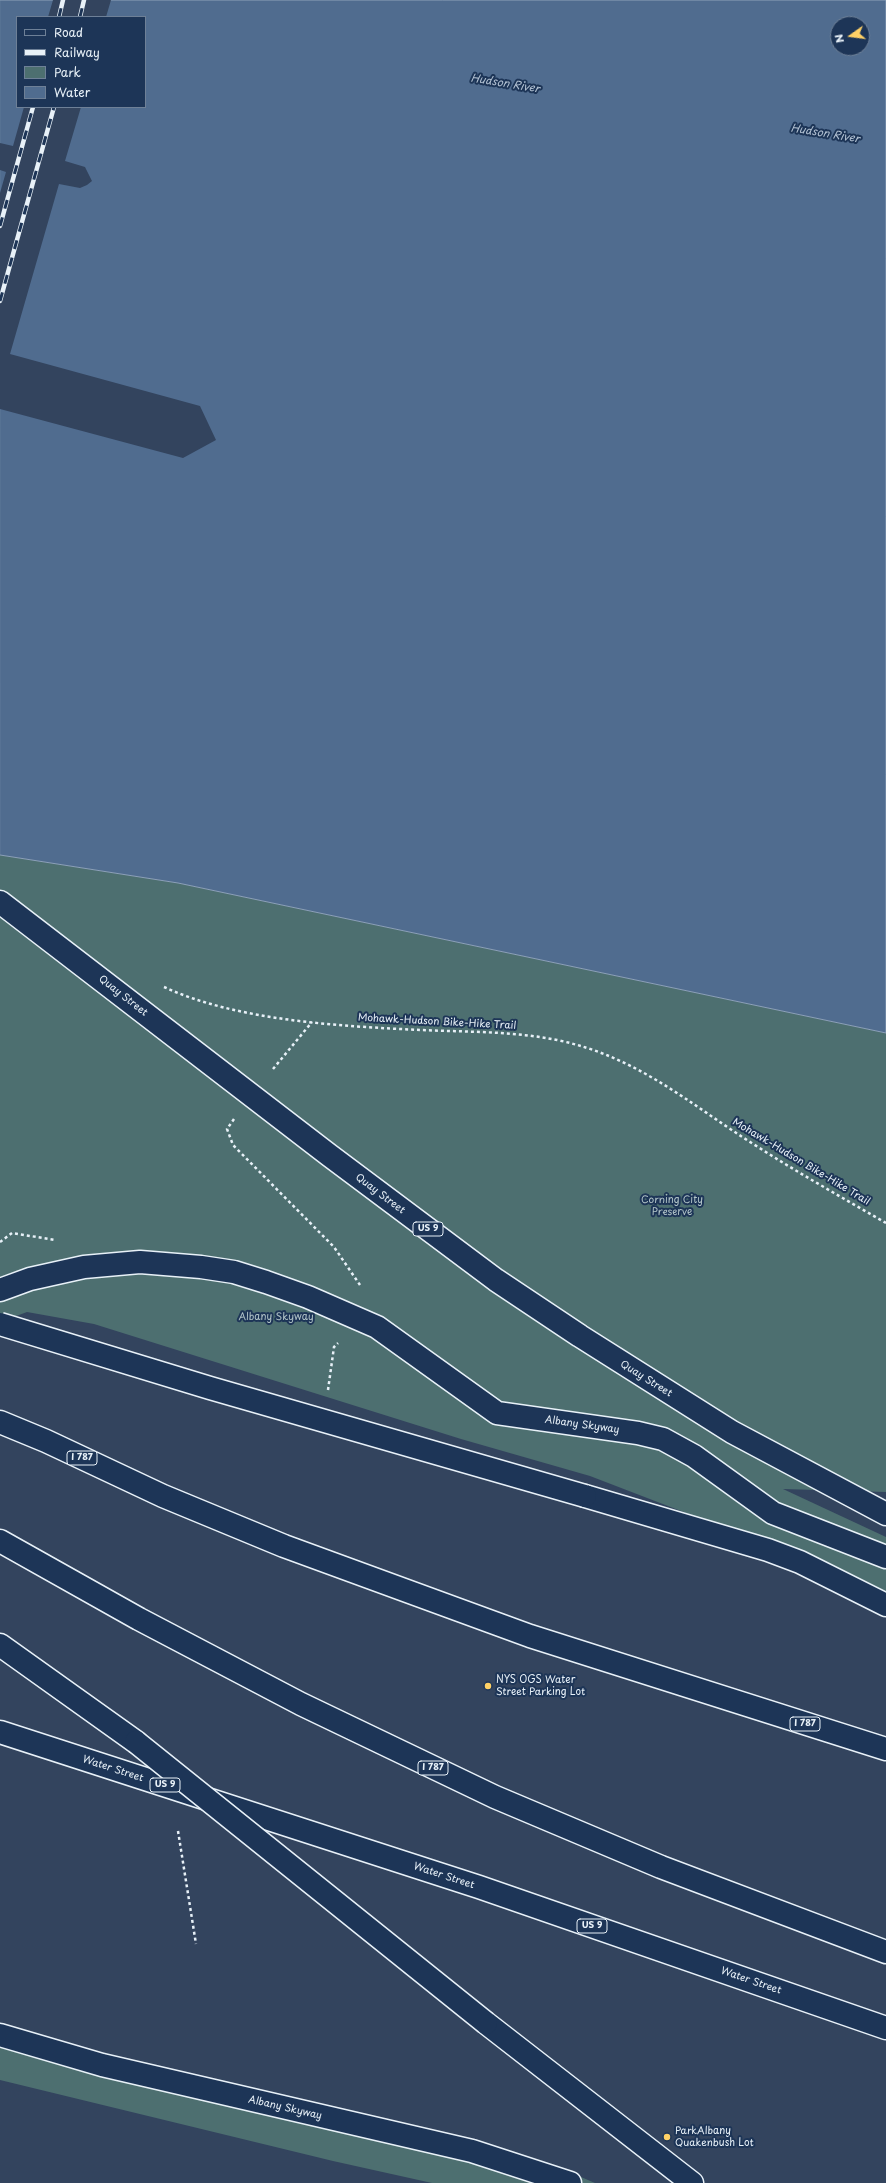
<!DOCTYPE html>
<html>
<head>
<meta charset="utf-8">
<style>
  body { margin:0 }
  #map { position:relative; width:886px; height:2183px; overflow:hidden; background:#33445e; font-family:"Playpen Sans",sans-serif }
  canvas { display:block }
  .legend { position:absolute; left:16px; top:16px; width:130px; height:92px; box-sizing:border-box; background:#1d3557; border:1px solid #6e8097; margin:0; padding:5px 7px; list-style:none; font-size:12px; color:#e8f1f8 }
  .legend li { display:flex; align-items:center; gap:8px; height:20px }
  .legend b { width:20px; border:1px solid #6e8097 }
  .north { position:absolute; left:830px; top:16px; width:40px; height:40px; box-sizing:border-box; background:#1d3557; border:1px solid #6e8097; border-radius:50%; rotate:256deg; font-size:11px; font-weight:700; line-height:16px; text-align:center; color:#e8f1f8 }
  .north::after { content:''; display:block; margin:auto; width:14px; height:18px; background:#ffd166; clip-path:polygon(50% 0,100% 100%,50% 72%,0 100%) }
</style>
</head>
<body>
<div id="map">
<canvas width="886" height="2183"></canvas>
<ul class="legend">
<li><b style="height:5px;background:#1d3557"></b>Road</li>
<li><b style="height:5px;background:#e8f1f8"></b>Railway</li>
<li><b style="height:11px;background:#4d6f70"></b>Park</li>
<li><b style="height:11px;background:#506c8f"></b>Water</li>
</ul>
<div class="north">N</div>
</div>
<script>
const ctx = document.querySelector('canvas').getContext('2d');
ctx.lineJoin = 'round';
function fill(path, color) { ctx.fillStyle = color; ctx.fill(path, 'evenodd'); }
function strokePath(path, color, width, dash) { ctx.strokeStyle = color; ctx.lineWidth = width; ctx.lineCap = dash ? 'butt' : 'round'; ctx.setLineDash(dash || []); ctx.stroke(path); }
function label(font, color, halo, rows, align = 'center') {
  ctx.font = font + ' "Playpen Sans",sans-serif'; ctx.lineWidth = 4; ctx.setLineDash([]); ctx.textBaseline = 'middle'; ctx.strokeStyle = halo; ctx.fillStyle = color; for (const [text, x, y, turn = 0] of rows) {
    ctx.save(); ctx.translate(x, y); ctx.rotate((+turn || 0) * Math.PI / 180); ctx.textAlign = isNaN(turn) ? turn : align; if (halo) ctx.strokeText(text, 0, 0); ctx.fillText(text, 0, 0); ctx.restore();
  }
}
fill(new Path2D(`
  M0 855 178 883 886 1033V1492L783 1489 886 1537V1599L785 1551 590 1476 461 1439 94 1324 27 1312 0 1322Z
  M0 2025 37 2039 560 2168 595 2183H432L333 2161 0 2080Z`), '#4d6f70');
const water = new Path2D(`
  M0 0H886V1033L178 883 0 855ZM17 17H145V107H17ZM838 24H862V48H838Z`);
fill(water, '#506c8f');
strokePath(water, '#8da1b9', 1);
fill(new Path2D(`
  M53 0H111L106 17H48Z
  M24 107H81L65 161 85 167 92 181 87 185 80 188 59 184 10 354 200 406 216 440 183 458 0 409V193L6 172 0 170V143L13 146Z`), '#33445e');
const minor = new Path2D(`
  M0 1290 30 1279 84 1267 140 1262 201 1267 234 1272 266 1282 308 1297 377 1327 497 1413 638 1433 663 1439 694 1456 773 1513 886 1557
  M0 2035 102 2065 472 2151 570 2183`);
const major = new Path2D(`
  M0 902 329 1155 496 1280 580 1336 732 1432 886 1514
  M0 1732 479 1887 886 2028`);
const highway = new Path2D(`
  M0 1422 46 1441 163 1496 284 1546 530 1636 886 1749
  M585 1496 768 1550 800 1562 886 1605
  M0 1541 139 1619 301 1704 495 1797 661 1867 886 1952
  M0 1645 136 1742
  M486 2023 692 2183`);
strokePath(minor, '#e8f1f8', 25);
strokePath(major, '#e8f1f8', 25);
strokePath(highway, '#e8f1f8', 25);
strokePath(new Path2D(`
  M164 987C238 1021 339 1026 420 1030 466 1032 512 1031 557 1040 639 1057 689 1104 758 1147 800 1174 843 1198 886 1223
  M273 1069 312 1022
  M234 1119 227 1129 233 1145 334 1247 360 1285
  M0 1242 12 1233 55 1240
  M328 1390 334 1347 338 1343
  M178 1831 196 1944`), '#e8f1f8', 2.5, [3, 3]);
strokePath(minor, '#1d3557', 22);
strokePath(major, '#1d3557', 22);
strokePath(highway, '#1d3557', 22);
const rail = new Path2D(`
  M59 17 63 0
  M80 17 84 0
  M0 226 33 107
  M0 301 54 107`);
strokePath(rail, '#e8f1f8', 4.5);
strokePath(rail, '#1d3557', 3, [9]);
const highwayBridge = new Path2D(`
  M0 1324 210 1388 585 1496
  M136 1742 486 2023`);
strokePath(highwayBridge, '#e8f1f8', 25, []);
strokePath(highwayBridge, '#1d3557', 22);
for (const [x, y, r, color] of [
  [488,1686,4,"#ffd166"],
  [667,2137,4,"#ffd166"]
]) { const dot = new Path2D(); dot.arc(x, y, r, 0, 2 * Math.PI); ctx.fillStyle = color; ctx.fill(dot); strokePath(dot, '#1d3557', 1.5); }
for (const [x, y, w] of [
  [428,1229,30],
  [82,1458,30],
  [805,1724,30],
  [433,1768,30],
  [165,1785,30],
  [592,1926,30]
]) { const box = new Path2D(); box.roundRect(x - w / 2, y - 7, w, 14, 3); ctx.fillStyle = '#1d3557'; ctx.fill(box); strokePath(box, '#e8f1f8', 1); }
label('bold 9px', '#e8f1f8', null, [
  ["US 9",428,1229],
  ["I 787",82,1458],
  ["I 787",805,1724],
  ["I 787",433,1768],
  ["US 9",165,1785],
  ["US 9",592,1926]
]);
label('10px', '#e8f1f8', '#1d3557', [
  ["Quay Street",123,996,38],
  ["Mohawk-Hudson Bike-Hike Trail",437,1022,3],
  ["Mohawk-Hudson Bike-Hike Trail",801,1162,31],
  ["Quay Street",380,1194,37],
  ["Quay Street",646,1379,32],
  ["Albany Skyway",582,1425,8],
  ["Water Street",113,1769,18],
  ["Water Street",444,1876,18],
  ["Water Street",751,1981,19],
  ["Albany Skyway",285,2108,13]
]);
label('10px', '#b2c4c8', '#1d3557', [
  ["Corning City",672,1200],
  ["Preserve",672,1212],
  ["Albany Skyway",276,1317]
]);
label('10px', '#e8f1f8', '#1d3557', [
  ["NYS OGS Water",496,1680],
  ["Street Parking Lot",496,1692],
  ["ParkAlbany",675,2131],
  ["Quakenbush Lot",675,2143]
], 'left');
label('italic 11px', '#b3c2d3', '#1d3557', [
  ["Hudson River",505,84,9],
  ["Hudson River",825,134,9]
]);
</script>
</body>
</html>
